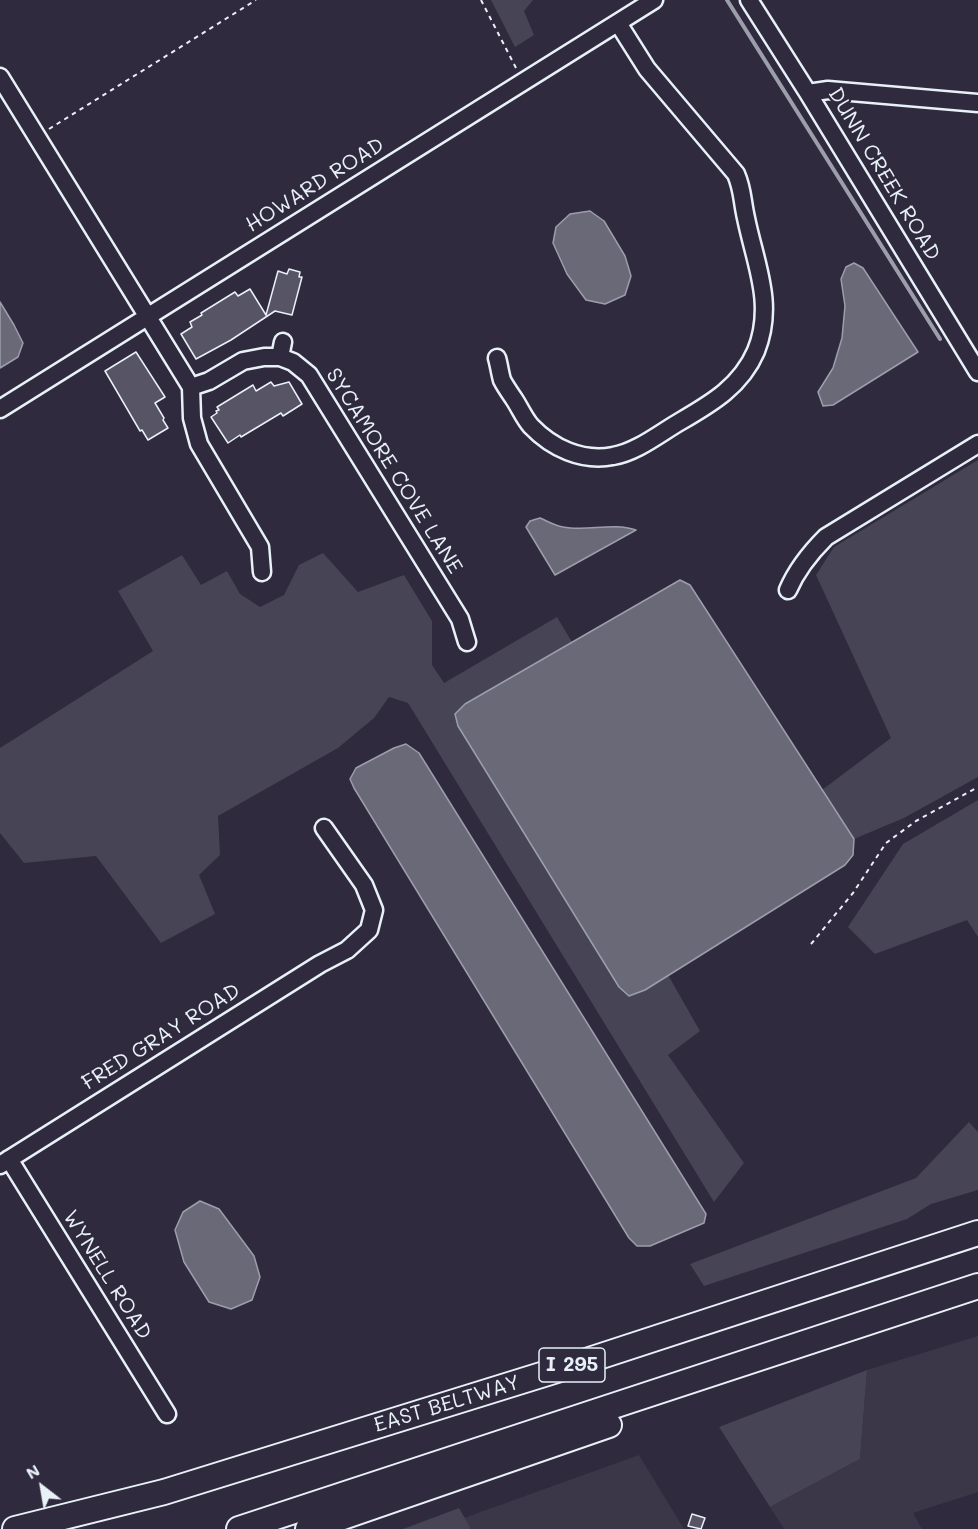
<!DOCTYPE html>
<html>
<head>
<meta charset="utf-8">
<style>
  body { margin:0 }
  #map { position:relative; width:978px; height:1529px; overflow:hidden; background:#2f2a3d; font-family:Mali,sans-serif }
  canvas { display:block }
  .north { position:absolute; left:12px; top:1457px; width:60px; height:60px; -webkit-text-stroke:4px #2f2a3d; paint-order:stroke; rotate:329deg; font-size:16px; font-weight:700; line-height:24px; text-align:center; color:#e8f1f8 }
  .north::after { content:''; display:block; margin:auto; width:21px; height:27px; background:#e8f1f8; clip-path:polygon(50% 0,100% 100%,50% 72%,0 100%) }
</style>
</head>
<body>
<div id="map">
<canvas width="978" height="1529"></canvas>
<div class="north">N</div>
</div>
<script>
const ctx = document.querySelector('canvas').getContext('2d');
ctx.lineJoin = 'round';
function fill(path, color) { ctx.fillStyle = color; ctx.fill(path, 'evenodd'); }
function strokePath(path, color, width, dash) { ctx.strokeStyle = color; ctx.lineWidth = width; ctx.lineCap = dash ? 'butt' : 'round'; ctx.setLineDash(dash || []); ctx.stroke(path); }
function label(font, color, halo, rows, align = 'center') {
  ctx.font = font + ' Mali,sans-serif'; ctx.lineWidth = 4.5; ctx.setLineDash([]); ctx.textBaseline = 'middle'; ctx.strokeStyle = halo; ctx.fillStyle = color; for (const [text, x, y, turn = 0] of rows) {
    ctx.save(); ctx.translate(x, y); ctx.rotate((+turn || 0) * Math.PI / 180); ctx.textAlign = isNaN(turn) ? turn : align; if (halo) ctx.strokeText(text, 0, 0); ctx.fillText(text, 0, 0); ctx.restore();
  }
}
fill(new Path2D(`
  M978 1336V1492L913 1513 922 1529H784L770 1507 860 1459 867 1370Z
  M639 1455 684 1529H471L464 1518Z`), '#3b3749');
fill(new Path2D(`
  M491 0H533L524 11 534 35 515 47Z
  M978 460V777L904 818 854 839 822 790 891 738 816 575 834 547Z
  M323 553 358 592 404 575 432 621V665L444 683 557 617 572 642 465 704 645 990 668 975 700 1031 668 1055 744 1163 714 1202 408 703 389 697 374 718 338 748 218 816 220 855 199 875 215 914 161 943 96 856 24 863 0 833V748L153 651 118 591 182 555 201 585 227 571 240 594 260 607 284 595 299 565Z
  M978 800V937L967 920 875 954 848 927 903 844Z
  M969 1122 978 1132V1190L931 1204 907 1219 704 1286 690 1264 916 1178Z
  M867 1370 860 1459 770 1507 719 1427Z
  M459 1508 471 1529H403Z`), '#464455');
const water = new Path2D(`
  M590 211 604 221 625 256 631 276 625 295 605 304 586 300 567 274 553 243 556 227 570 214Z
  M854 263 863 268 918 352 833 405 823 406 818 392 833 368 842 338 845 306 841 279 846 267Z
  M0 302 14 325 23 343 18 357 0 368Z
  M540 518C547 521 555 526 563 527 587 532 612 522 636 530L555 575 526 527 530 521Z
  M680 580 690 585 854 839 853 855 845 865 645 990 629 996 619 987 458 726 455 714 465 704Z
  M406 744 419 753 706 1214 704 1223 650 1246H637L629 1238 354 788 350 779 356 768 394 748Z
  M200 1201 219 1209 254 1256 260 1277 252 1300 231 1309 209 1302 184 1262 175 1230 183 1212Z`);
fill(water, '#696978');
strokePath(water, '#9c9fab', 1.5);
strokePath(new Path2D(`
  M727 0 940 339`), '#9c9fab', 4);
const building = new Path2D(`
  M289 269 300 272 299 277H302L292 315 275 311 231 340 196 359 181 334 192 327 190 322 202 315 201 313 235 292 238 296 250 289 266 315 278 271 287 274Z
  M136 352 165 397 155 403 164 418 163 420 168 428 148 440 142 430 140 431 105 371Z
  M271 382 274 386 289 382 302 404 283 416 281 413 241 437 240 435 228 443 211 417 217 413 216 411 219 410 217 407 253 385 256 391Z
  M692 1514 705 1518 701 1529 688 1526Z`);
fill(building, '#575565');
strokePath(building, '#e8f1f8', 1.5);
const minor = new Path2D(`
  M749 0 808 93 978 372
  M0 77 191 387 192 418 199 444 260 547 262 572
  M808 93 828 90 978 103
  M280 357 283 342
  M497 358C499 365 500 373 502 380 505 386 510 393 514 399 520 408 524 418 531 426 552 448 582 462 613 456 637 452 660 433 681 421 712 403 741 386 756 351 775 304 755 263 746 218 742 201 743 190 736 174L647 69 618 23
  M191 387 209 381 243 361 264 357H280L293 362 309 375 460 619 467 642
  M0 409 654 0
  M788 590C797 569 810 553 826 537L978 444
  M9 1159 167 1414
  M0 1165 320 964 347 950 369 930 374 910 364 885 324 828`);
const highway = new Path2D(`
  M15 1529 164 1492 583 1362 978 1233
  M239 1529 978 1286
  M308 1529 609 1425`);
strokePath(minor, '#e8f1f8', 21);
strokePath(highway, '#e8f1f8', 28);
strokePath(new Path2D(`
  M481 0 516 68
  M49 129 256 0
  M811 944 853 893 886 843 916 821 978 787`), '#e8f1f8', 2, [4.5, 4.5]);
strokePath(minor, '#2f2a3d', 16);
strokePath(highway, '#2f2a3d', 24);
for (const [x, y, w] of [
  [572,1365,66]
]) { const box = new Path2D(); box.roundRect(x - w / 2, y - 17, w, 34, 4.5); ctx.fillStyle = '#2f2a3d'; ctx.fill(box); strokePath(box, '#e8f1f8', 1.5); }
label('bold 20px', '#e8f1f8', null, [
  ["I 295",572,1365]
]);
label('21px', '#e8f1f8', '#2f2a3d', [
  ["DUNN CREEK ROAD",884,174,59],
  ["HOWARD ROAD",315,185,-32],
  ["SYCAMORE COVE LANE",394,471,58],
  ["FRED GRAY ROAD",161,1037,-32],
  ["WYNELL ROAD",107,1275,58],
  ["EAST BELTWAY",447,1404,-17]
]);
</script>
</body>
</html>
